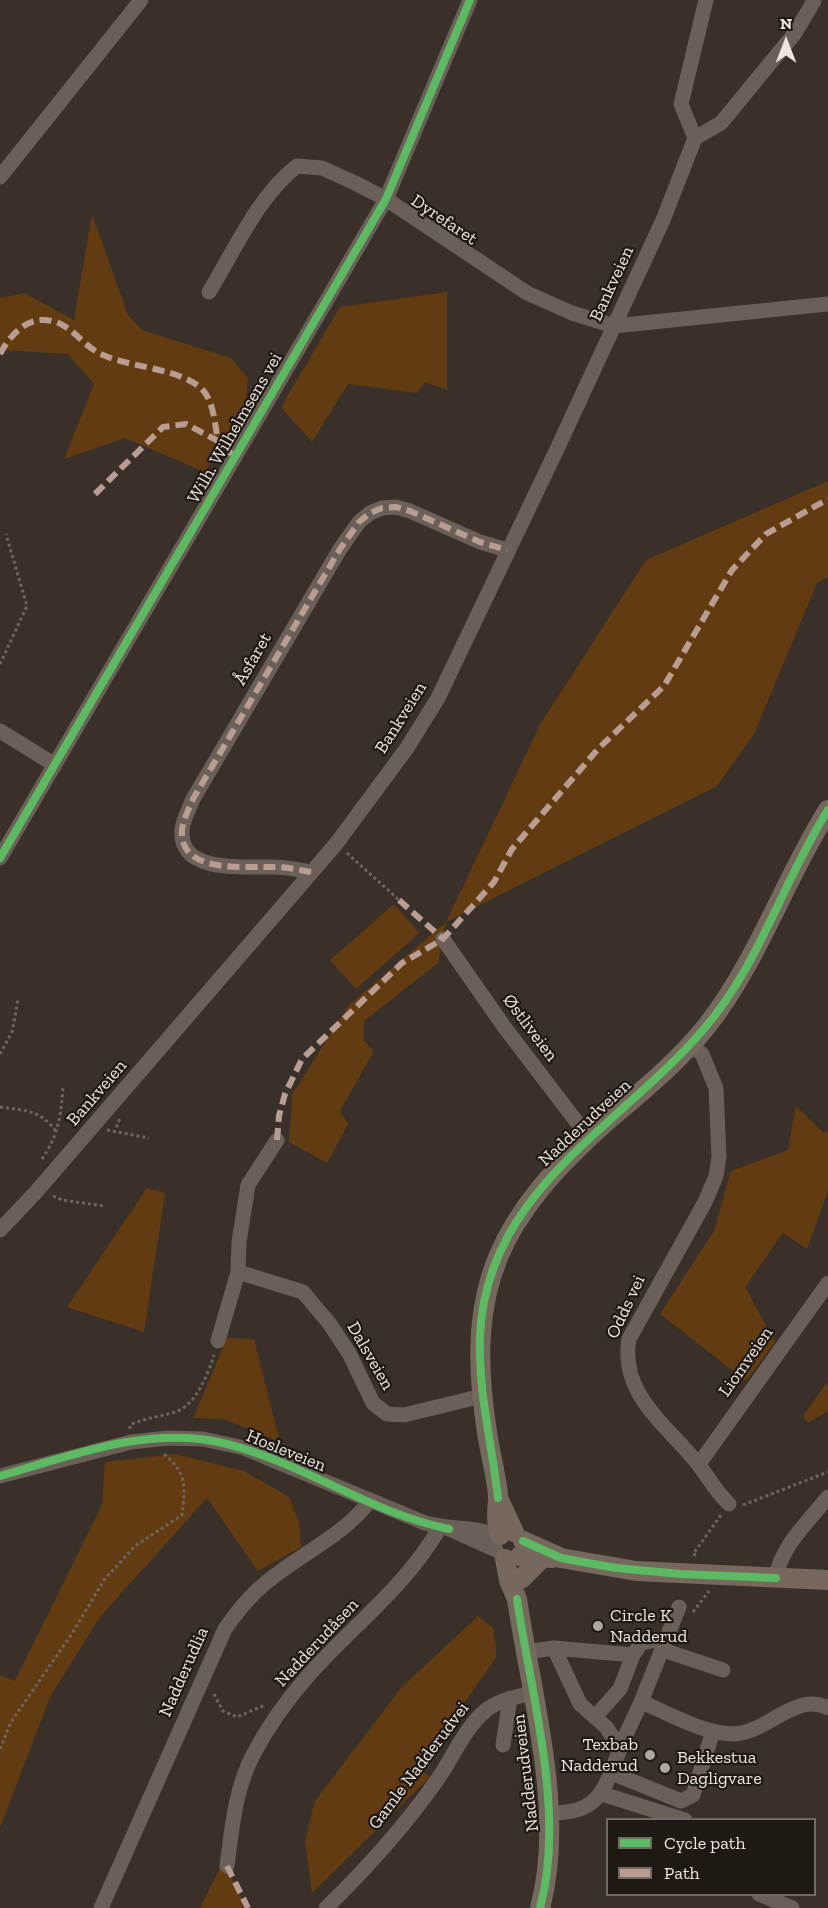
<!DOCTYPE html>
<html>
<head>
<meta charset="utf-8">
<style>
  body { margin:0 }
  #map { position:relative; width:828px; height:1908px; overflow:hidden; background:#383029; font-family:"Zilla Slab",serif }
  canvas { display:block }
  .legend { position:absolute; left:606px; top:1818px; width:210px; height:78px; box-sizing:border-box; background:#1f1913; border:2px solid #726b64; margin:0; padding:8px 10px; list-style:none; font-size:18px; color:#efe5de }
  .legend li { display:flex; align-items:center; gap:12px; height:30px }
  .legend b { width:30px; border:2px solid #726b64 }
  .north { position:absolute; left:756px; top:12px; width:60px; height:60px; -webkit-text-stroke:4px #1f1913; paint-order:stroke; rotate:0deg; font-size:16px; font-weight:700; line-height:24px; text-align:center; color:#efe5de }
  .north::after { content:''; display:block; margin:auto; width:21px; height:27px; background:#efe5de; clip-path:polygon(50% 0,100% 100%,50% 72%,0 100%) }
</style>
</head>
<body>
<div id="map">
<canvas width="828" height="1908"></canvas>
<ul class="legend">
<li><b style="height:8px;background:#5cba63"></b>Cycle path</li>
<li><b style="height:8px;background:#b99d93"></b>Path</li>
</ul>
<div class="north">N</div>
</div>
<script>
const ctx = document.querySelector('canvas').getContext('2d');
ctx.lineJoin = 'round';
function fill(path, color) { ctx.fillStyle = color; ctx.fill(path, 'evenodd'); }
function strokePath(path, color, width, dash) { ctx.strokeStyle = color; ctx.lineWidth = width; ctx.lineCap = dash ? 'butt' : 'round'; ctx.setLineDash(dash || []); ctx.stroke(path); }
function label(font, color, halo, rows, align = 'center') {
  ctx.font = font + ' "Zilla Slab",serif'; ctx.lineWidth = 4.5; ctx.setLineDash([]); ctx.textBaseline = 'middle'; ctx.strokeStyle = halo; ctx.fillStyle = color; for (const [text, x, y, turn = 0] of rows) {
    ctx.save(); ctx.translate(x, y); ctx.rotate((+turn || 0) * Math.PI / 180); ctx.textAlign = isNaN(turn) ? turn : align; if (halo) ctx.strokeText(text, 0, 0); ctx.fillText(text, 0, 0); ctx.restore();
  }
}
fill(new Path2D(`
  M92 214 128 315 142 330 231 358 248 379 245 407 205 472 125 438 64 459 94 384 68 354 0 350V298L24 293 74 320Z
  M447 292V390L425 382 417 393 348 384 312 442 281 407 340 307Z
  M828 481V577L817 583 754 734 717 786 446 922 438 963 364 1021 363 1040 374 1051 340 1111 348 1124 327 1163 289 1142 292 1095 349 1005 446 922 541 723 646 560Z
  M394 904 419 933 356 989 330 960Z
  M796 1106 824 1133 828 1130V1191L807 1249 783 1233 745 1287 775 1342 746 1381 660 1314 714 1231 731 1171 788 1150Z
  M147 1188 165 1193 144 1332 67 1307Z
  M227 1338 254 1339 280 1442 224 1419 193 1418Z
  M828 1381V1411L808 1423 803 1416Z
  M175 1454 244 1471 289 1497 299 1522 301 1547 258 1571 207 1498 100 1617 50 1697 0 1828V1675L15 1681 102 1505 105 1462Z
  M478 1616 493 1628 497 1656 418 1769 430 1777 312 1893 305 1840 315 1801 401 1688Z
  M223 1862 247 1908H200Z`), '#633b11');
strokePath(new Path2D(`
  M0 664 27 606 6 534
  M347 853 399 900
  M0 1054 12 1032 18 1000
  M0 1107C27 1111 40 1109 57 1133
  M107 1130 149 1138
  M114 1133 120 1118
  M42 1159C58 1136 61 1115 63 1088
  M53 1196 62 1200 104 1206
  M130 1429V1425C145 1418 159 1417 175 1412 195 1406 208 1375 214 1355
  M743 1505 828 1472
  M696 1555 693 1554 721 1515
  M693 1612 709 1591
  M214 1694 223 1711 237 1717 265 1705
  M0 1749 11 1722 73 1632 104 1580 135 1546 182 1515C185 1487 188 1474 164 1454`), '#6e665e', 3, [3, 3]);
strokePath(new Path2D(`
  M695 138 681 104 706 0
  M0 177 141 0
  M209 292C235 250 258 196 297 166L322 168 355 183 386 199 527 293 572 313 614 326 828 304
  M0 731 55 765
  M0 858 386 199 470 0
  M311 872C299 870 287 867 274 867 247 866 179 875 182 830 183 820 189 809 193 799L340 549 359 522 370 513 382 508 396 507 410 511 480 542 507 550
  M443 939 505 1028 589 1138
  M690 1044 702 1054 716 1088 719 1157 716 1176 705 1202 629 1339C619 1394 668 1426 698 1464 709 1478 716 1492 729 1504
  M0 1230 36 1192 336 844 407 748 438 698 558 447 663 220 695 138 721 123 795 33 814 1
  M238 1272 303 1292 329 1323 349 1353 373 1403 387 1414 404 1415 482 1396
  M218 1341 238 1272 239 1242 248 1185 277 1140
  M699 1464 828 1283
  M0 1476 131 1442 168 1438 203 1439 244 1448 425 1523C449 1530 475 1526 499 1536
  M449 1529 496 1550
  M776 1578C780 1547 809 1521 828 1497
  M554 1648 580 1704 606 1727 620 1748
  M663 1650 723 1670
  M525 1652 554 1648 633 1655
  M641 1702 679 1607
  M595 1717 620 1689 633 1655 641 1643 668 1638
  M503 1745 510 1698
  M612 1773 681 1801 693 1795 713 1731
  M602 1794 685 1820
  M549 1813C600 1814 604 1790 620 1749 626 1733 634 1718 641 1702 669 1713 703 1734 734 1734 767 1733 796 1691 828 1708
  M227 1866C232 1829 235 1789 253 1755 267 1728 287 1700 307 1677 352 1626 406 1587 440 1527
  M759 1894 792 1908
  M101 1908 225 1629C236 1613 247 1599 262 1586 295 1557 342 1537 369 1502
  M326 1908C365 1870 403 1828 435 1783 452 1760 463 1730 485 1711 498 1700 515 1697 532 1693`), '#6b6058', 15);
strokePath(new Path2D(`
  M498 1498 514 1532
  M500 1535C495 1520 498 1510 498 1495 496 1474 490 1453 487 1432 464 1286 499 1217 607 1121 641 1092 678 1062 706 1027 758 961 784 880 828 810
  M523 1541 561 1558 636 1571 828 1580
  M520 1556 552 1558
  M505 1559 509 1580 517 1599C531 1695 566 1812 540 1908
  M521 1579 541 1559`), '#76685c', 20);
strokePath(new Path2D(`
  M0 354C8 339 22 321 41 320 71 319 79 345 103 355 132 368 179 368 202 389 214 401 215 426 218 441
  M95 494 163 427 186 424 218 441 235 457
  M311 872C299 870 287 867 274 867 247 866 179 875 182 830 183 820 189 809 193 799L340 549 359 522 370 513 382 508 396 507 410 511 480 542 507 550
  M399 900 443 939
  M277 1140 279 1116 285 1094 302 1059 402 963 443 939 494 882 512 849 598 749 664 686 732 570 766 534 828 499
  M227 1866 248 1908`), '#b99d93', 6, [12, 6]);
strokePath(new Path2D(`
  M0 858 386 199 470 0
  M0 1476C70 1456 149 1425 223 1443 302 1462 370 1513 449 1529
  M498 1498C492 1444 478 1392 480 1336 486 1190 619 1128 703 1030 759 966 783 881 828 810
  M523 1541 561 1558 616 1568 681 1574 776 1578
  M517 1599C531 1695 566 1812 540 1908`), '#5cba63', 8);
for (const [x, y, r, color] of [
  [598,1626,6,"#afa69f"],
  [650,1755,6,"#afa69f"],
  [665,1768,6,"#afa69f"]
]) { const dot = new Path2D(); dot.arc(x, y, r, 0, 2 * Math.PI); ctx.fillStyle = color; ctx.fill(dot); strokePath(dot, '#1f1913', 2); }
label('18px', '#efe5de', '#1f1913', [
  ["Dyrefaret",444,220,34],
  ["Bankveien",612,284,-65],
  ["Wilh. Wilhelmsens vei",235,428,-60],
  ["Åsfaret",253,659,-60],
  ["Bankveien",401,718,-58],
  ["Østliveien",530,1028,53],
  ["Bankveien",97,1093,-49],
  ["Nadderudveien",585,1123,-43],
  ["Odds vei",626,1307,-65],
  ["Dalsveien",370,1356,60],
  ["Liomveien",746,1362,-55],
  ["Hosleveien",286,1451,22],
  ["Nadderudåsen",317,1643,-47],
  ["Nadderudlia",184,1672,-66],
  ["Gamle Nadderudvei",419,1766,-53],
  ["Nadderudveien",526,1773,-97]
]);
label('18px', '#efe5de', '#1f1913', [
  ["Circle K",610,1616],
  ["Nadderud",610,1637],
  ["Texbab",638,1745,"right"],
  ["Nadderud",638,1766,"right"],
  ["Bekkestua",677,1758],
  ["Dagligvare",677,1779]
], 'left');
</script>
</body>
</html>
